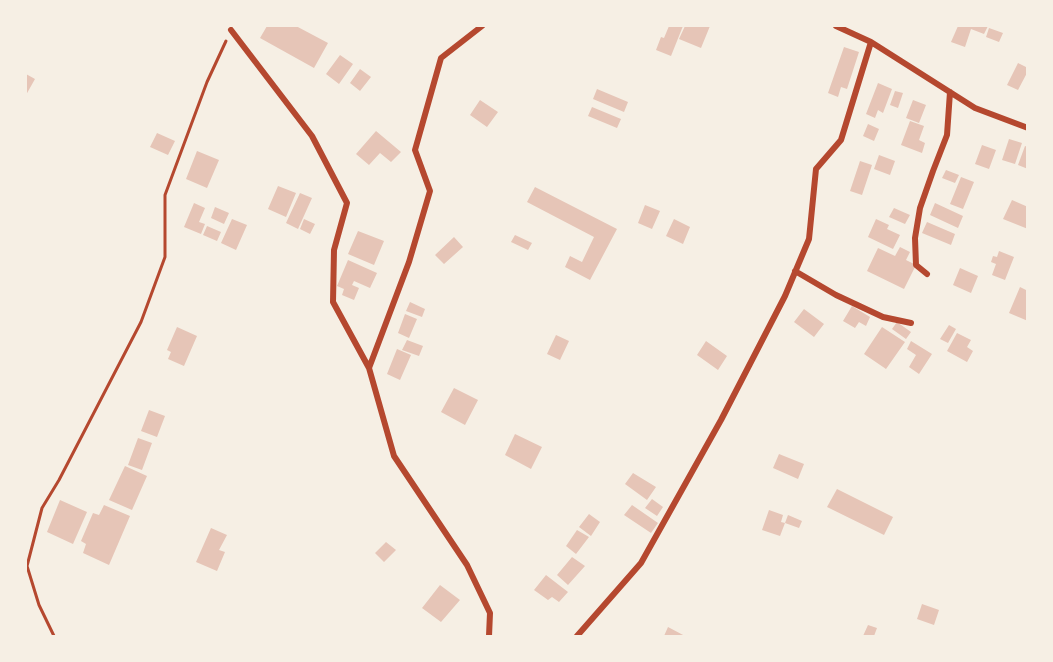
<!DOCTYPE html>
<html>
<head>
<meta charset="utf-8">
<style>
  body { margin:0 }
  #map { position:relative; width:1053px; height:662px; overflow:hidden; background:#f6efe4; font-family:Inter,sans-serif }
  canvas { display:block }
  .frame { position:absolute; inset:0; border:27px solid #f6efe4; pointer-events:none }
</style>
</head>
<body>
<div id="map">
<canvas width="1053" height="662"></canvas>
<div class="frame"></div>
</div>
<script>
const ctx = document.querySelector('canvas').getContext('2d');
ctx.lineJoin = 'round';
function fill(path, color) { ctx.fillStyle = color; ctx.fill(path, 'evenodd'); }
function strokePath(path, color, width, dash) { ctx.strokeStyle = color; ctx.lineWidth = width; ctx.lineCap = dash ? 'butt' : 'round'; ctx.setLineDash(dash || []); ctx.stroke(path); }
fill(new Path2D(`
  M267 26H296L328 43 314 68 260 38Z
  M669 26H683L671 56 656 50 661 37 664 38Z
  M685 26H710L701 48 679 39Z
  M958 26H988L984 34 971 29 965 47 951 42Z
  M989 28 1003 33 999 42 986 37Z
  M844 47 859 52 847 89 841 87 838 97 828 93Z
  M340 55 353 64 339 84 326 74Z
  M1018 63 1028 68V71L1018 90 1007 85Z
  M360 69 371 77 360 91 350 83Z
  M26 74 35 79 26 95Z
  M878 83 892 89 883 113 878 110 875 118 866 114Z
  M597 89 628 102 624 112 593 99Z
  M895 91 903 93 898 108 890 105Z
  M480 100 498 112 487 127 470 115Z
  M913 100 926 105 919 123 906 118Z
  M592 107 621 119 617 128 588 116Z
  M910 121 924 126 919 140 925 143 922 153 901 145Z
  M868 124 879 129 874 141 863 136Z
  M376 131 401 152 391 162 380 153 369 165 356 154Z
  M157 133 175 141 168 155 150 147Z
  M1009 139 1022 143 1015 164 1002 160Z
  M982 145 996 150 989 169 975 164Z
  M1025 146 1028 147V169L1018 165Z
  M197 151 219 160 207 188 186 179Z
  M879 155 895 161 890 175 874 169Z
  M860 161 872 165 862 195 850 191Z
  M946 170 959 175 955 183 942 178Z
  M961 177 974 182 963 209 950 204Z
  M278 186 296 193 286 217 268 209Z
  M535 187 617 229 590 280 565 267 570 256 582 262 594 237 527 202Z
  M300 193 312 198 298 229 286 223Z
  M1012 200 1028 207 1026 212H1028V229L1003 219Z
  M194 203 205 208 199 222 205 224 201 234 184 227Z
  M935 203 963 216 958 228 930 215Z
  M645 205 660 211 652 229 638 223Z
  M215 207 229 213 224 224 211 218Z
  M894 208 910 215 905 224 889 217Z
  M232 219 247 225 236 250 221 243Z
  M304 219 315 224 310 234 300 229Z
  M674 219 690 227 683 244 666 236Z
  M876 219 889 225 887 229 900 235 893 249 868 237Z
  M927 222 955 234 951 245 922 233Z
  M207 226 221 232 217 241 203 235Z
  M358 231 384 241 374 265 348 254Z
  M515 235 532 243 528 250 511 242Z
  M454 237 463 247 444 264 435 255Z
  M900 247 910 252 906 260 916 265 904 289 867 271 878 248 895 256Z
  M999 251 1014 257 1005 280 992 275 996 264 991 262 993 256 997 257Z
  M348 260 377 273 370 288 354 281 352 285 359 288 354 300 342 295 344 289 337 286Z
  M960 268 978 276 971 293 953 285Z
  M1020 287 1028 291V321L1009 313Z
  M410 302 425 309 422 317 406 311Z
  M852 306 870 317 866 326 859 322 855 328 843 321Z
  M804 309 824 324 814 337 794 322Z
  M405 314 417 319 409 338 398 333Z
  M897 322 911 332 906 339 892 329Z
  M949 325 956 329 948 343 940 339Z
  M177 327 197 336 184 366 168 359 171 352 167 350Z
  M882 327 905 342 886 369 864 354Z
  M957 333 971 340 967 347 973 351 967 362 947 351Z
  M556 335 569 341 560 360 547 354Z
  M407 340 423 346 419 356 402 350Z
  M706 341 727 356 718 370 697 355Z
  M911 341 932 354 919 374 909 367 916 355 907 349Z
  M397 349 411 355 400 380 387 374Z
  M454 388 478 400 465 425 441 412Z
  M149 410 165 416 157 437 141 431Z
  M515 434 542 447 531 469 505 455Z
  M138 438 152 443 142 470 128 465Z
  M779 454 804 464 798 479 773 468Z
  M125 466 147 476 132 510 109 500Z
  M633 473 656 487 647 500 625 484Z
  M837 489 893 517 884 535 827 507Z
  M652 499 663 507 657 516 645 508Z
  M60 500 87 512 73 544 47 532Z
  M104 505 130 516 109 565 83 553 86 544 81 541 93 513 99 515Z
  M632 505 658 523 651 533 624 515Z
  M769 510 783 515 781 522 785 523 780 536 762 530Z
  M589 514 600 522 591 536 579 527Z
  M788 515 802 521 799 528 785 523Z
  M211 528 227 535 219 550 225 552 217 571 196 562Z
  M577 530 589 537 576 554 566 546Z
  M386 542 396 550 384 562 375 553Z
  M572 557 585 566 568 585 557 575Z
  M546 575 568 592 559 602 552 597 548 600 534 590Z
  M440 585 460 600 441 622 422 608Z
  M922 604 939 610 934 625 917 619Z
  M868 625 877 628 874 636H863Z
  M668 627 685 636H664Z`), '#e6c5b7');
strokePath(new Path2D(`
  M54 636 39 605 27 566 42 508 59 480 141 322 165 257V195L207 82 226 41`), '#b5482f', 3);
strokePath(new Path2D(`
  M482 26 441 58 415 150 430 191 409 262 369 368 394 456 467 565 490 613 489 636
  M836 26 871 42 975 108 1028 128
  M231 30 312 136 347 203 334 250 333 302 369 368
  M795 271 836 295 883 317 911 323
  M927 274 916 265 915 238 920 208 933 171 947 135 950 92
  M577 636 641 563 721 420 785 296 809 239 816 169 841 140 871 42`), '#b5482f', 6);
</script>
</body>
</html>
